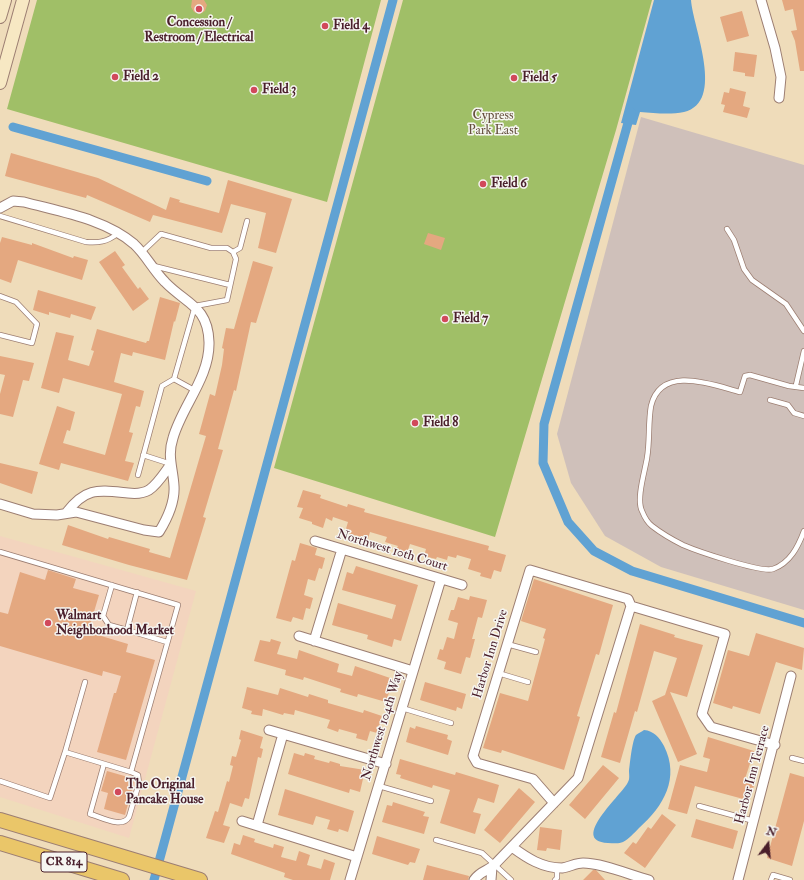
<!DOCTYPE html>
<html>
<head>
<meta charset="utf-8">
<style>
  body { margin:0 }
  #map { position:relative; width:804px; height:880px; overflow:hidden; background:#efdcba; font-family:"IM FELL Double Pica",serif }
  canvas { display:block }
  .north { position:absolute; left:748px; top:824px; width:40px; height:40px; -webkit-text-stroke:3px #f6f6f2; paint-order:stroke; rotate:16deg; font-size:11px; font-weight:700; line-height:16px; text-align:center; color:#4a1f2b }
  .north::after { content:''; display:block; margin:auto; width:14px; height:18px; background:#4a1f2b; clip-path:polygon(50% 0,100% 100%,50% 72%,0 100%) }
</style>
</head>
<body>
<div id="map">
<canvas width="804" height="880"></canvas>
<div class="north">N</div>
</div>
<script>
const ctx = document.querySelector('canvas').getContext('2d');
ctx.lineJoin = 'round';
function fill(path, color) { ctx.fillStyle = color; ctx.fill(path, 'evenodd'); }
function strokePath(path, color, width, dash) { ctx.strokeStyle = color; ctx.lineWidth = width; ctx.lineCap = dash ? 'butt' : 'round'; ctx.setLineDash(dash || []); ctx.stroke(path); }
function label(font, color, halo, rows, align = 'center') {
  ctx.font = font + ' "IM FELL Double Pica",serif'; ctx.lineWidth = 3; ctx.setLineDash([]); ctx.textBaseline = 'middle'; ctx.strokeStyle = halo; ctx.fillStyle = color; for (const [text, x, y, turn = 0] of rows) {
    ctx.save(); ctx.translate(x, y); ctx.rotate((+turn || 0) * Math.PI / 180); ctx.textAlign = isNaN(turn) ? turn : align; if (halo) ctx.strokeText(text, 0, 0); ctx.fillText(text, 0, 0); ctx.restore();
  }
}
fill(new Path2D(`
  M0 536 196 591 129 838 0 797Z`), '#f3d4be');
fill(new Path2D(`
  M641 117 804 165V610L661 567 605 536 571 483 557 434Z`), '#cfc0ba');
fill(new Path2D(`
  M37 0H381L327 202 7 109Z
  M403 0H652L616 130 495 537 274 468Z`), '#a0bf67');
fill(new Path2D(`
  M654 0H691C693 28 726 102 684 112 670 115 654 113 640 112L636 125 621 123Z
  M644 730C654 731 659 737 664 746 680 778 664 806 639 828 634 833 629 839 623 842 619 844 613 843 608 843 568 841 623 794 628 782 630 779 629 774 629 771 630 763 632 741 636 735 638 733 642 732 644 730Z`), '#60a2d3');
strokePath(new Path2D(`
  M631 112 544 424 543 463 568 522 594 551 632 571 804 623
  M13 127 207 181
  M154 880 393 0`), '#60a2d3', 9);
fill(new Path2D(`
  M192 0H204L207 5 205 11 200 14 194 12 191 7Z
  M782 0H804V71H800L795 41 791 31 797 30 793 9 785 11Z
  M742 11 749 36 727 42 720 17Z
  M735 52 757 55 754 77 745 76V73L733 71Z
  M730 88 746 92 743 106 750 108 747 118 723 112 725 105 721 104 724 92 729 93Z
  M11 153 98 178 166 210 170 197 180 200 179 202 219 213 228 180 292 199 276 253 258 248 266 213 231 204 222 233 153 215 150 222 87 195 86 198 5 176Z
  M428 233 445 238 441 250 424 244Z
  M2 237 32 245V243L73 258 74 256 88 260 82 280 18 260 11 283 0 279V243Z
  M115 251 125 265 122 267 138 289 140 287 149 299 133 311 99 262Z
  M253 261 273 267 256 323 251 322 236 391 234 390 218 449 223 450 203 517 206 518 187 580 129 565 62 545 68 525 108 539 109 537 150 549 149 552 170 558 206 436 199 434 210 394 215 396 222 365 224 349 222 348 226 328 234 329Z
  M38 290 96 307 91 320 71 314 70 318 49 312V315L33 310Z
  M160 297 180 303 175 322 174 321 165 360 133 352 132 356 121 353 114 382 144 391 140 407 136 406 129 432 133 433 125 461 134 463 128 481 61 463 59 470 39 464 57 406 75 412 70 431 67 430 63 443 105 455 122 394 63 378 59 393 41 388 56 332 74 336 68 360 89 366 94 351 91 350 97 329 146 343 147 341H149Z
  M0 356 34 363 29 381 23 380 13 417 0 414V394L5 375 0 374Z
  M0 463 38 472 32 494 0 483Z
  M303 490 321 495 320 498 347 507 348 504 365 509 364 512 489 546 488 550 506 555 501 572 494 570 491 579 480 576 481 573 468 569 471 559 457 555 456 558 448 556 447 560 437 557 436 559 424 556 426 549 410 544 407 553 396 550 398 546 385 542 387 537 370 532 367 542 357 539V536L345 532 348 522 333 517 332 521 326 518 323 528 312 524V522L299 518 303 508 297 507Z
  M300 543 317 548 315 555 325 558 322 569 319 568 315 581 308 579 304 595 313 598 310 609 306 608 303 620 293 617 291 622 276 618 292 560 295 561Z
  M356 566 418 585 401 641 394 639 392 647 367 639 368 635 332 625 338 603 392 619 396 605 342 590 347 572 353 574Z
  M48 570 76 579 73 588 99 595 88 632 128 644 126 652 155 660 126 760 97 752 114 693H116L121 676 103 671 102 676 0 646V612L8 614 20 572 45 580Z
  M534 579 613 605 599 655 596 654 577 716 580 717 564 770 502 750 501 753 483 748 500 693 528 701 545 639 543 638 546 629 521 621Z
  M470 596 487 600 482 618 478 617 472 639H475L470 658 466 657 461 674 444 669 446 662 437 659 440 649 443 650 447 637 454 639 458 623 448 620 451 610H454L458 597 469 600Z
  M640 624 675 635 674 637 703 645 687 697 670 692 697 754 678 762 652 701 665 695 677 658 654 651 637 712 635 711 620 763 601 757 614 712 616 713Z
  M756 633 804 648 802 670 776 662 760 714 733 706 732 709 713 703 728 650 749 656Z
  M271 639 281 642 277 654 297 659 299 650 339 664 337 672 352 676 355 666 393 679 386 702 358 694 357 697 340 692 341 689 304 677 303 680 285 675 286 670 254 661 260 640 270 642Z
  M425 682 466 694 462 709 457 707 456 711 420 700Z
  M247 687 278 695 280 688 308 697 309 694 328 700V703L363 713 364 710 382 716 377 733 370 731 367 741 356 738 357 734 339 729 338 732 327 728 330 720 295 710 294 715 284 713 283 715 263 709 262 716 251 714 252 711 242 708Z
  M416 726 448 735 447 739 452 741 448 755 406 742 410 727 415 729Z
  M241 730 263 737 260 748 263 749 261 758 258 757 249 799 245 798 242 807 230 803 223 825 230 827 224 843 206 838 215 811 218 812 227 781 229 782 233 766 230 765 232 756 236 757 241 740 239 739Z
  M708 737 754 751 745 779 755 782 752 792H749L747 800 695 786 687 814 668 809 680 765 707 772 710 759 703 757Z
  M294 753 304 756 305 753 315 756 314 759 329 763 330 761 340 764V766L365 770 360 792 350 789 349 793 288 774Z
  M400 759 455 775 456 772 499 785 494 803 478 798 473 812 481 814 475 834 440 823 450 790 433 785 432 788 400 778 401 775 396 774Z
  M603 765 619 778 585 819 569 805Z
  M107 771 135 779 125 815 104 809 108 793 101 791Z
  M790 773 804 777V821L792 866 767 858Z
  M519 788 535 802 500 843 484 830Z
  M285 789 354 811 348 832 339 829 338 832 327 829 330 820 316 816 313 825 278 815Z
  M393 802 425 812 423 816 429 817 424 834 382 822 387 805 392 806Z
  M662 814 676 825 645 868 624 853 633 842 636 844 648 827 651 829Z
  M696 819 738 831 733 849 691 837Z
  M540 827 562 830 560 850 547 848 546 851 537 850Z
  M243 835 255 839 254 842 273 848 274 844 284 847 281 857 296 861 299 851 310 855 307 865 321 869 324 859 335 863 330 880H293L284 877 285 873 231 854 234 843 240 845Z
  M377 836 420 849 415 863 410 862 408 865 372 854Z
  M427 865 469 876 468 880H423Z
  M593 870H596L605 880H583Z`), '#e4a880');
const lane = new Path2D(`
  M0 216 86 242C98 243 107 242 117 234
  M727 229 734 240 744 269 752 280 786 304 804 331
  M233 252 240 248 247 221
  M154 266 230 285
  M0 296 16 302 37 324 32 343 0 335
  M174 379 194 390
  M796 385 804 351
  M804 388 789 386 750 375 745 376 740 392C713 385 661 364 651 406 648 423 650 441 647 458 645 471 636 499 642 511 644 516 648 523 652 526 661 533 673 540 683 545 697 551 761 573 773 569 790 563 798 547 804 531
  M770 400 788 405 794 413 804 416
  M143 455 171 464
  M138 475 162 386 174 379 195 306 227 300 236 259 233 252 227 248H211L161 234 142 252
  M0 552 178 605 131 772 65 752 85 682
  M112 585 103 616 109 625 127 630 137 592
  M127 630 167 642
  M507 644 536 652
  M498 673 528 682
  M402 708 451 723
  M792 758 804 761
  M104 764 90 814C101 817 122 829 129 817L139 783 138 775 131 772
  M0 781 50 798 65 752
  M379 786 431 801
  M699 806 754 821
  M436 840 482 853 511 880
  M555 880 557 878V867
  M771 880 773 875 790 880`);
const street = new Path2D(`
  M761 0 775 48 781 77 779 98
  M0 208 13 201 24 202C61 212 105 219 134 244 146 255 153 270 165 282 186 304 208 306 209 342 210 377 182 406 173 438 167 456 173 468 174 486 175 501 167 519 159 532L144 530 76 512 57 515 33 514 0 504
  M66 513C86 487 98 490 128 493 136 494 142 494 149 490 158 484 165 472 171 464
  M315 541 462 585
  M631 606 725 634 702 714 711 727 775 745
  M299 636 413 671
  M314 641 342 549
  M269 730 386 764
  M242 821 357 857
  M257 825 283 734
  M512 847C527 858 542 868 562 868 569 867 576 863 583 863 603 863 630 875 649 880
  M350 880 441 579
  M474 880C481 870 489 871 495 864L578 778 631 606 628 599 530 570 473 756 477 763 533 779 554 803
  M491 880 492 867
  M738 880 791 676`);
const secondary = new Path2D(`
  M0 17 5 0
  M0 83 23 0`);
const primary = new Path2D(`
  M0 820 200 880
  M0 843 122 880`);
strokePath(lane, '#9c7e72', 6);
strokePath(street, '#9c7e72', 11);
strokePath(secondary, '#9c7e72', 14);
strokePath(primary, '#9c7e72', 16);
strokePath(lane, '#fff', 4.5);
strokePath(street, '#fff', 9);
strokePath(secondary, '#f7e8c3', 12);
strokePath(primary, '#eac669', 14);
for (const [x, y, r, color] of [
  [199,9,4,"#d1495b"],
  [325,26,4,"#d1495b"],
  [115,77,4,"#d1495b"],
  [514,78,4,"#d1495b"],
  [254,90,4,"#d1495b"],
  [483,184,4,"#d1495b"],
  [445,319,4,"#d1495b"],
  [415,423,4,"#d1495b"],
  [48,623,4,"#d1495b"],
  [118,792,4,"#d1495b"]
]) { const dot = new Path2D(); dot.arc(x, y, r, 0, 2 * Math.PI); ctx.fillStyle = color; ctx.fill(dot); strokePath(dot, '#f6f6f2', 1.5); }
for (const [x, y, w] of [
  [64,862,46]
]) { const box = new Path2D(); box.roundRect(x - w / 2, y - 10, w, 20, 3); ctx.fillStyle = '#f6f6f2'; ctx.fill(box); strokePath(box, '#4a1f2b', 1); }
label('bold 12px', '#4a1f2b', null, [
  ["CR 814",64,862]
]);
label('bold 13px', '#4a1f2b', '#f6f6f2', [
  ["Concession /",199,23,"center"],
  ["Restroom / Electrical",199,38,"center"],
  ["Field 4",333,26],
  ["Field 2",123,77],
  ["Field 5",522,78],
  ["Field 3",262,90],
  ["Field 6",491,184],
  ["Field 7",453,319],
  ["Field 8",423,423],
  ["Walmart",56,616],
  ["Neighborhood Market",56,631],
  ["The Original",126,785],
  ["Pancake House",126,800]
], 'left');
label('13px', '#644f3d', '#f6f6f2', [
  ["Cypress",493,116],
  ["Park East",493,131]
]);
label('13px', '#4a1f2b', '#f6f6f2', [
  ["Northwest 10th Court",392,551,17],
  ["Harbor Inn Drive",491,654,-73],
  ["Northwest 104th Way",383,726,-73],
  ["Harbor Inn Terrace",753,775,-75]
]);
</script>
</body>
</html>
